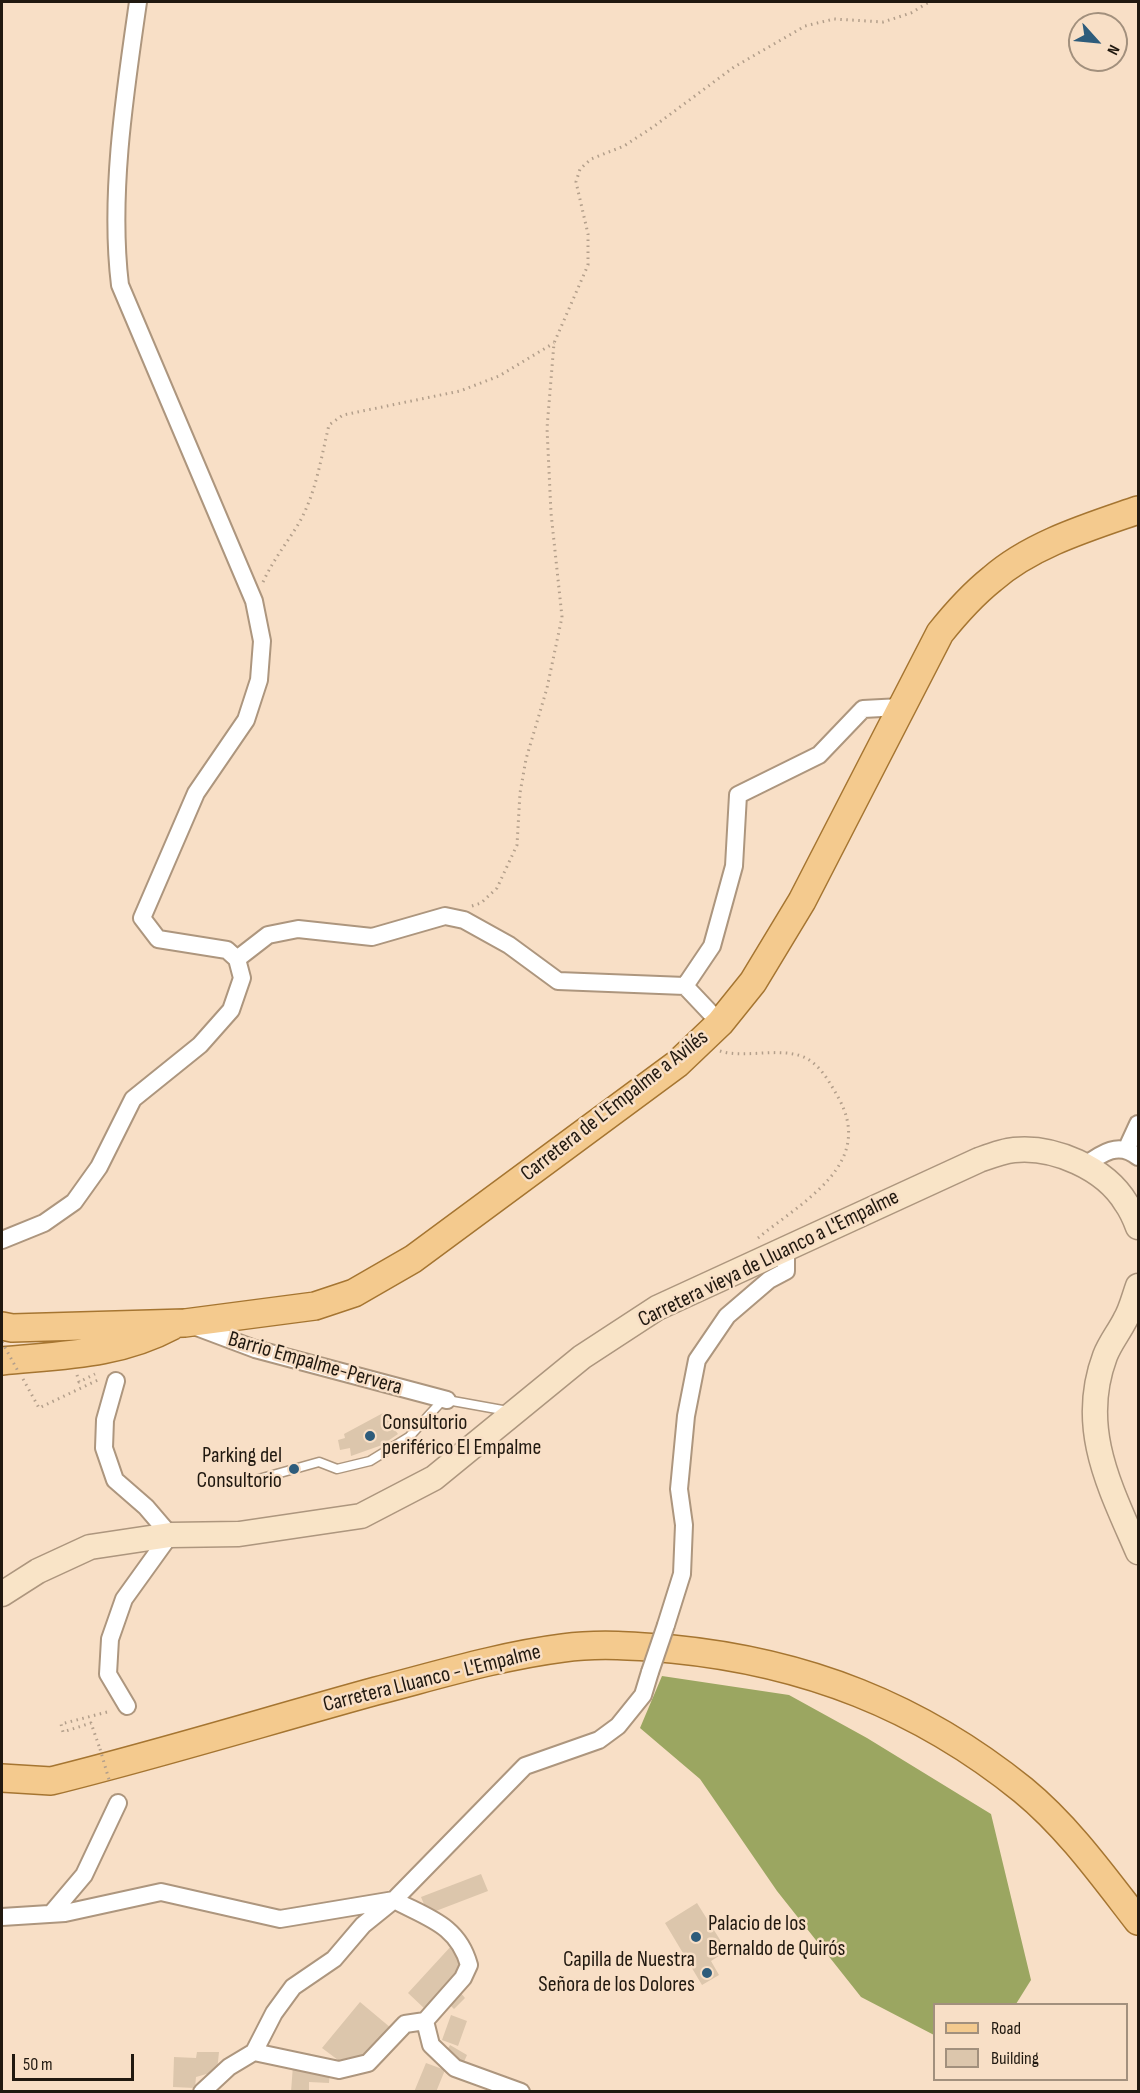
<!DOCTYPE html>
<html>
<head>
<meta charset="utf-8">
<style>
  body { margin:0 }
  #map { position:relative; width:1140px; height:2093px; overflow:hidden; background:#f8dfc6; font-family:"Sofia Sans Condensed",sans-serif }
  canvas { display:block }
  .frame { position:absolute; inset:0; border:3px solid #211910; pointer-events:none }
  .legend { position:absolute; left:933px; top:2003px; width:195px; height:78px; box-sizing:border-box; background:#f8dfc6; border:2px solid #a2907d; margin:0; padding:8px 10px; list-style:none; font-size:18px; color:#211910 }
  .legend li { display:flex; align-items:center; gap:12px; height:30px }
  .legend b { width:30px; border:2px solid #a2907d }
  .north { position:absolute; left:1068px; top:12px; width:60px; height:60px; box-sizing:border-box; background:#f8dfc6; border:2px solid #a2907d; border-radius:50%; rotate:117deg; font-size:16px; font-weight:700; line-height:24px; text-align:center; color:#211910 }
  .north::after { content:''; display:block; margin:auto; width:21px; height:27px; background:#2e5c7b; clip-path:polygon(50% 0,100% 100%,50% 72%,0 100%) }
  .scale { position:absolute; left:12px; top:2054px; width:122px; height:27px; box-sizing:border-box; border:3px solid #211910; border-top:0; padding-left:8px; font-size:18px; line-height:21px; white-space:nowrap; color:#211910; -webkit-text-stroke:4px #f8dfc6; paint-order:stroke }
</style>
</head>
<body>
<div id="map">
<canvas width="1140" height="2093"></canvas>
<div class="frame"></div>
<ul class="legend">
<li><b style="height:8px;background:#f4ca8e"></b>Road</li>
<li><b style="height:16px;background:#dcc6ac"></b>Building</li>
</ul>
<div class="north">N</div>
<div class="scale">50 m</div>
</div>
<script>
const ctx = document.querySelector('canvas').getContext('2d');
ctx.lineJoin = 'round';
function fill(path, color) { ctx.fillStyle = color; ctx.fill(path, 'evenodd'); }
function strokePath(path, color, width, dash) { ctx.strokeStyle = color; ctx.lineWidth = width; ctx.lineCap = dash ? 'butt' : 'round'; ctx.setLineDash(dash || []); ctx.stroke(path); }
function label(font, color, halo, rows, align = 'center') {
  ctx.font = font + ' "Sofia Sans Condensed",sans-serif'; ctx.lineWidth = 5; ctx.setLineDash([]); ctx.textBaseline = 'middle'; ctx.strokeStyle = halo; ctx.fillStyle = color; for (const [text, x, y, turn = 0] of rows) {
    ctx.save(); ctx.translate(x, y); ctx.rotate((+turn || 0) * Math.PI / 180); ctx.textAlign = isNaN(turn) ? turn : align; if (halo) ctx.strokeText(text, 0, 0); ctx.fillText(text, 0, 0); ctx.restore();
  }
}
fill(new Path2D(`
  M662 1676 789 1695 867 1738 991 1814 1031 1980 1016 2004H934V2035L861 1997 777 1891 700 1779 640 1728Z`), '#9ba661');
fill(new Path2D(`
  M383 1413 398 1434 382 1445 351 1456 350 1448 340 1450 338 1440 345 1438 344 1434Z
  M481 1874 488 1891 428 1914 421 1897Z
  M697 1903 727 1951 711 1961 719 1975 702 1985 665 1923Z
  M453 1944 463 1955 461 1972 426 2010 408 1993Z
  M459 1991 465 1998 454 2009 447 2002Z
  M360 2002 391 2028 363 2057 338 2060 322 2048Z
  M451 2015 467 2021 458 2046 442 2040Z
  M450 2045 467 2055 463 2064 445 2053Z
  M197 2052H219L217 2071 196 2077 195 2088 173 2087 174 2057 196 2058Z
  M426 2063 445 2070 436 2092H414Z
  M293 2065 330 2070 329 2083 309 2082V2092H291Z`), '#dcc6ac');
const lane = new Path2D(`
  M255 1480 319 1462 337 1469 370 1461 409 1437 441 1402 447 1400 508 1411`);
const street = new Path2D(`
  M237 959 268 935 298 929 372 937 445 916 464 920 509 945 558 981 685 986 720 1023
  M685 986 712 946 734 866 738 795 819 755 863 709 901 707
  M1126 1150 1138 1124
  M1084 1166C1102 1153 1119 1141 1138 1157
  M2 1240 44 1223 74 1202 99 1167 133 1099 200 1045 231 1010 242 978 237 959 227 950 158 939 142 918 196 793 246 720 259 680 262 641 254 601 120 285C109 195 125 92 138 2
  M191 1325 255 1349 447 1400
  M116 1381 105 1420 104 1448 115 1480 146 1507 170 1535 124 1599 110 1639 108 1674 127 1706
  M666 1625 682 1574 684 1525 679 1489 686 1416 697 1360 727 1316 769 1280 786 1271V1249
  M51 1914 84 1875 118 1803
  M2 1917 65 1913 161 1892 280 1919 394 1900 525 1766 599 1740 618 1726 643 1695 650 1672
  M425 2021 431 2045 455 2068 521 2092
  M202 2092 229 2067 254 2052 274 2013 293 1987 334 1959 363 1925 394 1900C428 1918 458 1925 469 1965L463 1978 425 2021 405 2024 368 2063 339 2070 254 2052`);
const secondary = new Path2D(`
  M1138 1286C1134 1297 1131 1310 1125 1320 1119 1332 1110 1343 1105 1356 1078 1428 1110 1487 1138 1552
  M2 1594 38 1571 90 1547 170 1535 239 1534 361 1516 434 1478 582 1357 657 1308 979 1160C990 1156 1003 1151 1014 1150 1054 1146 1105 1168 1126 1203 1131 1210 1135 1219 1138 1227`);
const primary = new Path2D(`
  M2 1326 12 1328 185 1323 315 1306 354 1293 413 1259 677 1064 720 1023 753 982 802 901 940 633C956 613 972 595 992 579 1032 544 1089 527 1138 510
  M2 1361C62 1355 118 1355 172 1326
  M2 1778 51 1781C160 1754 267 1721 376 1691 438 1675 500 1656 563 1648 599 1643 636 1646 672 1649 805 1662 919 1706 1023 1790 1068 1827 1103 1876 1138 1921`);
strokePath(lane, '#ad967e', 11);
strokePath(street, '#ad967e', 20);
strokePath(secondary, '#ad967e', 27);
strokePath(primary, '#a57531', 30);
strokePath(new Path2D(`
  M263 582C273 560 287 543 299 523 316 493 321 458 329 425L343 415 460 391 499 376 554 343
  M472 906 481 903 497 888 517 845 520 793 526 759 547 688 562 617 551 513 547 428 554 343 588 265V234L576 182 580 169 591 159 624 146 653 127 734 67 805 26 834 19 883 22 911 13 929 2
  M720 1051C745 1059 782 1046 806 1058 821 1066 830 1083 838 1097 876 1164 803 1201 758 1238
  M77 1375 79 1382 95 1374
  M23 1379 39 1408 100 1379
  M99 1746 91 1723 63 1732 61 1724 111 1711`), '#b39f8b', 3, [1.5, 4.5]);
strokePath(lane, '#fff', 8);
strokePath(street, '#fff', 16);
strokePath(secondary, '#f9e4c7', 24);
strokePath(primary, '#f4ca8e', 27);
const streetBridge = new Path2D(`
  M650 1672 666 1625`);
strokePath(streetBridge, '#ad967e', 20, []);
strokePath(new Path2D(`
  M2 1342 19 1373
  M100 1749 110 1783`), '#b39f8b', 3, [1.5, 4.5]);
strokePath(streetBridge, '#fff', 16);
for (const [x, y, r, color] of [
  [370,1436,6,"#2e5c7b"],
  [294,1469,6,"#2e5c7b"],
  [696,1937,6,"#2e5c7b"],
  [707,1973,6,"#2e5c7b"]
]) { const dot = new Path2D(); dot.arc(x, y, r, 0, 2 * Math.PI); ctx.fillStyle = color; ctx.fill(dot); strokePath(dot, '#f8dfc6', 2); }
label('22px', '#211910', '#f8dfc6', [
  ["Carretera de L'Empalme a Avilés",615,1106,-38],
  ["Carretera vieya de Lluanco a L'Empalme",769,1259,-26],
  ["Barrio Empalme-Pervera",315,1364,16],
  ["Carretera Lluanco - L'Empalme",432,1679,-14]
]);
label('22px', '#211910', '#f8dfc6', [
  ["Consultorio",382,1423],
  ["periférico El Empalme",382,1448],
  ["Parking del",282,1456,"right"],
  ["Consultorio",282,1481,"right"],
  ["Palacio de los",708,1924],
  ["Bernaldo de Quirós",708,1949],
  ["Capilla de Nuestra",695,1960,"right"],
  ["Señora de los Dolores",695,1985,"right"]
], 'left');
</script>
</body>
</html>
